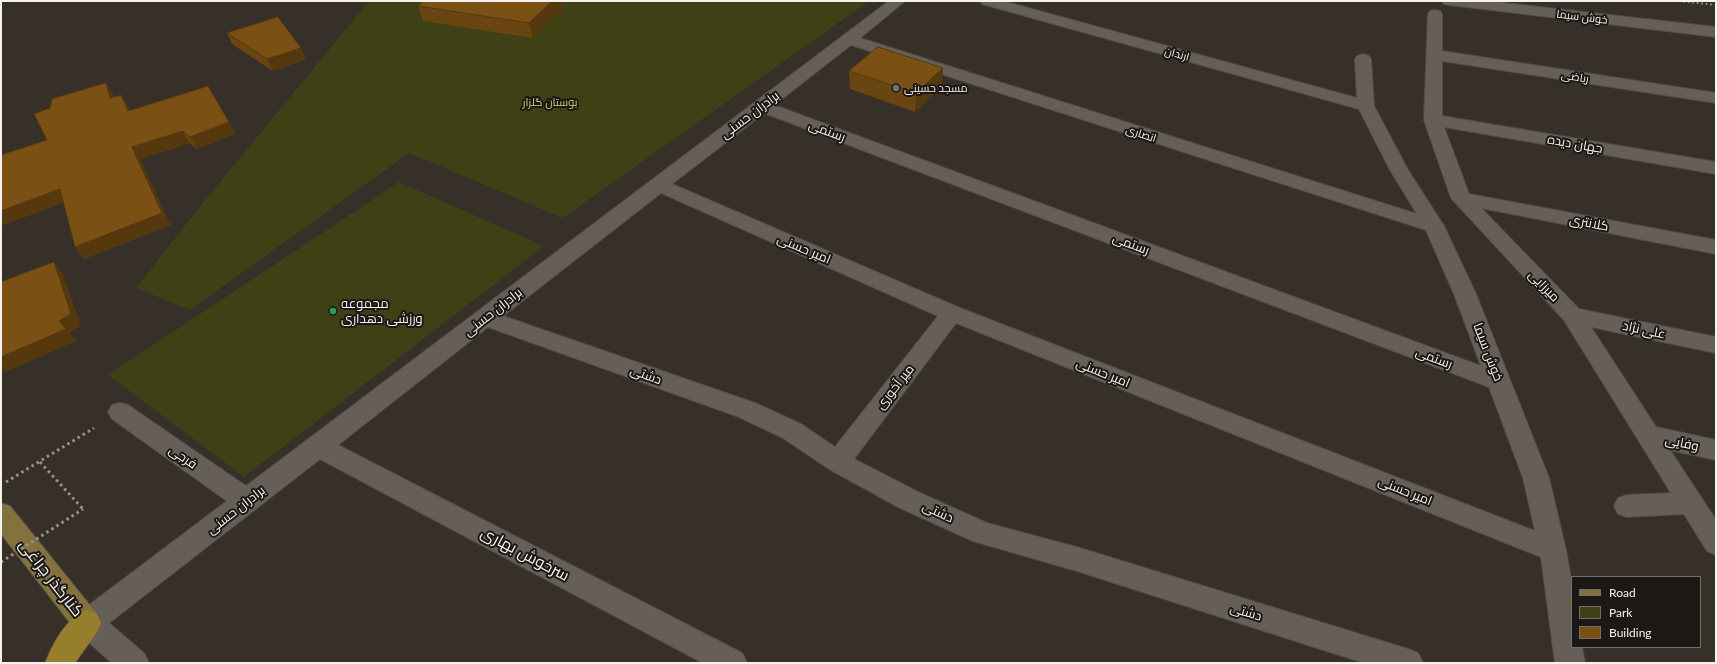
<!DOCTYPE html>
<html>
<head>
<meta charset="utf-8">
<style>
  body { margin:0 }
  #map { position:relative; width:1717px; height:664px; overflow:hidden; background:#363029; font-family:Lato,sans-serif }
  canvas { display:block }
  .frame { position:absolute; inset:0; border:2px solid #f6f2ee; pointer-events:none }
  .legend { position:absolute; left:1571px; top:576px; width:130px; height:72px; box-sizing:border-box; background:#1b1815; border:1px solid #736f6c; margin:0; padding:5px 7px; list-style:none; font-size:12px; color:#f6f2ee }
  .legend li { display:flex; align-items:center; gap:8px; height:20px }
  .legend b { width:20px; border:1px solid #736f6c }
</style>
</head>
<body>
<div id="map">
<canvas width="1717" height="664"></canvas>
<div class="frame"></div>
<ul class="legend">
<li><b style="height:5px;background:#83723d"></b>Road</li>
<li><b style="height:11px;background:#3e4016"></b>Park</li>
<li><b style="height:11px;background:#7a5014"></b>Building</li>
</ul>
</div>
<script>
const ctx = document.querySelector('canvas').getContext('2d');
ctx.lineJoin = 'round';
function fill(path, color) { ctx.fillStyle = color; ctx.fill(path, 'evenodd'); }
function strokePath(path, color, width, dash) { ctx.strokeStyle = color; ctx.lineWidth = width; ctx.lineCap = dash ? 'butt' : 'round'; ctx.setLineDash(dash || []); ctx.stroke(path); }
function label(font, color, halo, rows, align = 'center') {
  ctx.font = font + ' Lato,Cairo,sans-serif'; ctx.lineWidth = 4; ctx.setLineDash([]); ctx.textBaseline = 'middle'; ctx.strokeStyle = halo; ctx.fillStyle = color; for (const [text, x, y, turn = 0] of rows) {
    ctx.save(); ctx.translate(x, y); ctx.rotate((+turn || 0) * Math.PI / 180); ctx.textAlign = isNaN(turn) ? turn : align; if (halo) ctx.strokeText(text, 0, 0); ctx.fillText(text, 0, 0); ctx.restore();
  }
}
fill(new Path2D(`
  M369 1H869L563 218 409 153 190 310 136 288 197 210Z
  M399 182 544 246 244 477 108 375Z`), '#3e4016');
const minor = new Path2D(`
  M889 1H905L860 38 1417 214 1390 170 1359 109 982 4 980 1H1003L1357 98 1355 59 1357 56 1363 54 1369 56 1371 59 1374 106 1408 170 1444 226 1476 294 1549 478 1566 550 1572 585V647H1582L1585 663H1555L1541 557 956 323 854 459 918 492 987 523 1080 548 1408 649 1418 653 1423 663H1364L1080 572 973 541 900 508 829 469 783 438 739 417 488 327 338 445 742 653 747 663H703L320 459 109 623 144 653 149 663H112L77 632 73 623 77 614 227 501 112 419 108 412 112 405 120 403 128 405 246 486ZM851 45 1426 230 1454 294 1481 366 774 105ZM764 113 1489 387 1523 478 1535 531 960 308 672 184ZM661 193 938 316 835 447 801 424 755 403 503 316Z
  M1442 1H1487L1716 27V37L1449 5 1444 4Z
  M1435 10 1440 11 1442 14V51L1716 93V103L1442 61V116L1716 162V174L1444 127 1469 194 1716 240V254L1481 208 1579 309 1716 337V353L1591 327 1656 427 1716 440V460L1670 450 1716 520V555L1707 551 1684 514 1627 517 1618 514 1614 506 1618 498 1627 495 1671 493 1564 320 1451 198 1424 120 1428 14 1430 11Z`);
const major = new Path2D(`
  M1 503 10 506 97 614 101 623 97 632 87 636 77 632 1 534Z`);
const highway = new Path2D(`
  M87 610 97 614 101 623 97 632 75 663H45C53 643 66 618 87 610Z`);
strokePath(minor, '#514c46', 2);
strokePath(major, '#514c46', 2);
strokePath(highway, '#514c46', 2);
strokePath(new Path2D(`
  M40 462 83 509
  M6 482 94 428`), '#97928c', 3, [2.5, 3.5]);
fill(minor, '#665f57');
fill(major, '#83723d');
fill(highway, '#977e2c');
strokePath(new Path2D(`
  M1679 1 1716 5`), '#9e9994', 2, [1.5, 3]);
strokePath(new Path2D(`
  M1 562 83 509`), '#97928c', 3, [2.5, 3.5]);
fill(new Path2D(`
  M422 1H563L565 7 533 38 423 21 418 6 422 3Z
  M227 33 306 59 273 71 232 44Z
  M849 71 942 86 915 112 850 89Z
  M113 94 114 97 128 106 130 110 235 134 197 149 190 143 140 159 170 225 84 259 75 247 47 140 50 108Z`), '#694511');
fill(new Path2D(`
  M552 1H563L565 7 533 38 529 23Z
  M301 48 306 59 273 71 267 59Z
  M943 68 942 86 915 112 916 93Z
  M106 83 113 94 117 110 110 98Z
  M121 95 128 106 135 122 128 111Z
  M229 122 235 134 197 149 190 137Z
  M183 131 190 143 140 159 170 225 84 259 75 247 132 147Z
  M60 189 69 201 1 226V211Z
  M54 262 63 274 81 326 69 333 77 341 5 372 1 368V357L59 321Z`), '#55380e');
const building = new Path2D(`
  M424 1H552L529 23 418 6Z
  M278 17 301 48 267 59 227 33Z
  M878 47 943 68 916 93 849 71Z
  M106 83 110 98 121 95 128 111 208 86 229 122 190 137 183 131 132 147 162 213 75 247 60 189 1 211V155L47 140 34 114 50 108 52 99Z
  M54 262 71 314 59 321 66 329 1 357V282Z`);
fill(building, '#7a5014');
strokePath(building, '#55380e', 1);
for (const [x, y, r, color] of [
  [896,88,4,"#6b7280"],
  [333,311,4,"#2e9e5b"]
]) { const dot = new Path2D(); dot.arc(x, y, r, 0, 2 * Math.PI); ctx.fillStyle = color; ctx.fill(dot); strokePath(dot, '#1b1815', 1.5); }
label('11px', '#f6f2ee', '#1b1815', [
  ["خوش سیما",1582,17,7],
  ["ارندان",1177,54,15],
  ["ریاضی",1575,77,9],
  ["انصاری",1141,134,18]
]);
label('11px', '#f6f2ee', '#1b1815', [
  ["مسجد حسینی",904,88]
], 'left');
label('11px', '#ccd371', '#1b1815', [
  ["بوستان گلزار",550,102]
]);
label('13px', '#f6f2ee', '#1b1815', [
  ["برادران حسنی",750,115,-37],
  ["رستمی",827,131,21],
  ["جهان دیده",1575,144,10],
  ["کلانتری",1589,223,11],
  ["رستمی",1131,244,21],
  ["امیر حسنی",804,249,23],
  ["میرزایی",1544,286,46],
  ["برادران حسنی",493,312,-38],
  ["علی نژاد",1644,330,12],
  ["خوش سیما",1488,352,69],
  ["رستمی",1434,358,21],
  ["امیر حسنی",1103,373,22],
  ["دشتی",646,375,20],
  ["میر آخوری",895,387,-52],
  ["وفایی",1682,443,12],
  ["فرجی",183,457,35],
  ["امیر حسنی",1405,491,22],
  ["برادران حسنی",236,510,-38],
  ["دشتی",938,512,25],
  ["دشتی",1246,612,17]
]);
label('13px', '#f6f2ee', '#1b1815', [
  ["مجموعه",341,304],
  ["ورزشی دهداری",341,319]
], 'left');
label('16px', '#f6f2ee', '#1b1815', [
  ["سرخوش بهاری",525,554,28],
  ["کنارگذر چراغی",51,578,52]
]);
</script>
</body>
</html>
